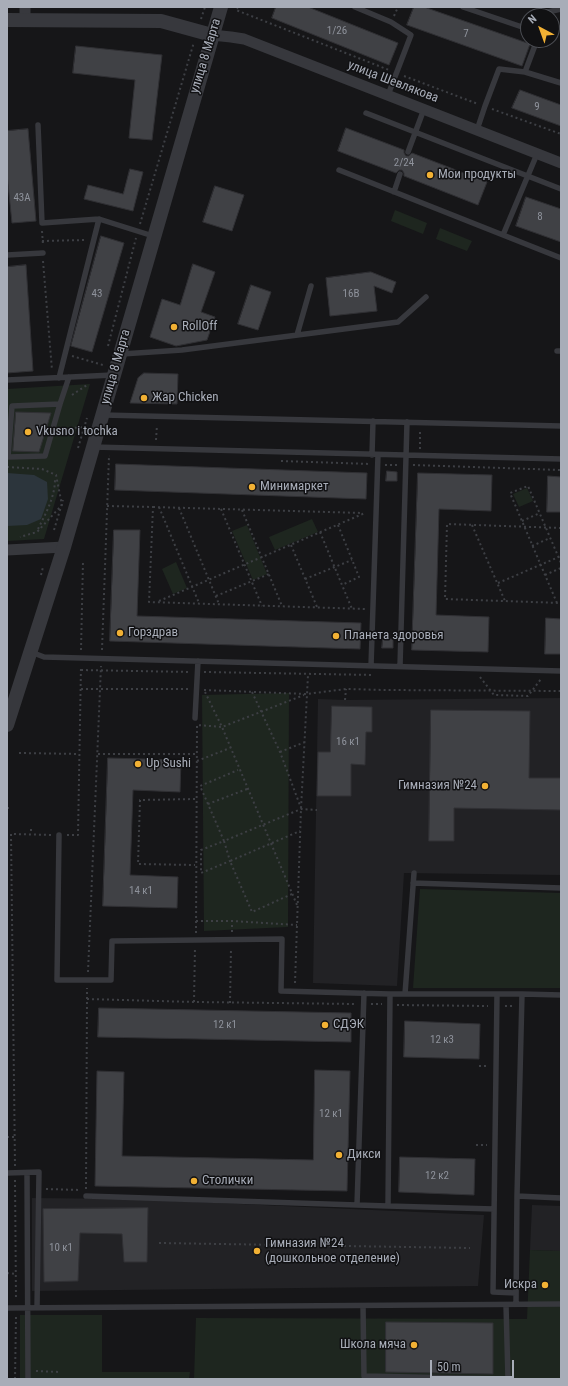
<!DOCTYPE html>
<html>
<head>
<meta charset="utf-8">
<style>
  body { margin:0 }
  #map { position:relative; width:568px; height:1386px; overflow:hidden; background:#161618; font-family:"Roboto Condensed",sans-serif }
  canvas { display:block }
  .frame { position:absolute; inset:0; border:8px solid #a8adb8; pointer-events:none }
  .north { position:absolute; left:520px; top:8px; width:40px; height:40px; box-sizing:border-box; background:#111113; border:1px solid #4d4f55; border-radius:50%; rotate:319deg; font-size:11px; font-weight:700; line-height:16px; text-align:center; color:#a8adb8 }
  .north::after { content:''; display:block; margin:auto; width:14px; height:18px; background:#f2b134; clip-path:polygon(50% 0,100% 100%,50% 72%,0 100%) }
  .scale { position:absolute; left:430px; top:1360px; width:84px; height:18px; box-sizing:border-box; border:2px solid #a8adb8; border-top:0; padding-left:5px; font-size:12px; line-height:14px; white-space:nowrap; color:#a8adb8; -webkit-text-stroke:3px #111113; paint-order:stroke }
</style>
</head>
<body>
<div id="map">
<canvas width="568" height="1386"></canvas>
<div class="frame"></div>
<div class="north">N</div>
<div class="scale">50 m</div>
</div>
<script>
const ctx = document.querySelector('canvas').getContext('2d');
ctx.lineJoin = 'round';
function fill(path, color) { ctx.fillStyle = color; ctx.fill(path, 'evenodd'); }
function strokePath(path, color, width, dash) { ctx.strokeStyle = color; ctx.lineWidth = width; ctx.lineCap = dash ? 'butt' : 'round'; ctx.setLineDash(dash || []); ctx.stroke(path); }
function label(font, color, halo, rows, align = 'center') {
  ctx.font = font + ' "Roboto Condensed",sans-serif'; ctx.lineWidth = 3; ctx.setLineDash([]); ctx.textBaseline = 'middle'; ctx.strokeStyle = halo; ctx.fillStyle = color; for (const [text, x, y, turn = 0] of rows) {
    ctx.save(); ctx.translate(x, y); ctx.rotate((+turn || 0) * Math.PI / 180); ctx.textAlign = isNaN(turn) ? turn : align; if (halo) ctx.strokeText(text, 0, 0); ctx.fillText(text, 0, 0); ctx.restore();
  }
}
fill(new Path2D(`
  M561 698V875L404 873 397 986 313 983 318 699 345 700Z
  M32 1198 128 1199 484 1215 478 1286 32 1291Z
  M532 1205 561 1206V1251L530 1250Z`), '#222225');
fill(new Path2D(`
  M395 210 427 223 423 234 391 221Z
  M440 228 472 241 467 251 436 239Z
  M90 384 44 539 7 541V389Z
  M527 488 533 501 519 507 513 494Z
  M312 519 318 532 275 550 269 537Z
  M247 525 267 574 253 580 232 531Z
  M176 562 187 588 173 594 162 569Z
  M289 693 288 927 204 931 202 695Z
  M420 889 561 893V988H413Z
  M530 1250 561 1251V1379H194L196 1318 527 1319Z
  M20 1315H102V1372H190L189 1379H20Z`), '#1e261f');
fill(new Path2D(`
  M7 473 34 475 47 482 48 499 41 519 27 525 7 526Z`), '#2c353c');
const building = new Path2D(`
  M276 7H308L398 43 389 65 272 18Z
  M414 7H424L530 44 522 66 407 25Z
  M76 46 162 55 152 140 129 138 135 80 73 73Z
  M520 90 561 105V126L512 108Z
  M346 128 404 150V153L406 156H409L412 153 487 182 478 205 404 176V173L402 170H399L396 173 338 151Z
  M28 129 36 221 12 223 7 174V131Z
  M130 169 143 172 133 211 84 199 88 185 123 194Z
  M215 186 244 195 232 231 203 222Z
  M526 197 561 209V242L516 226Z
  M101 236 124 243 92 352 71 346Z
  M193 264 215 272 201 312 215 317 207 340 176 346 150 337 162 299 180 305Z
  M26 265 33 371 7 373V267Z
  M371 272 396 282 392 293 374 286 377 311 330 316 326 278Z
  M251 285 271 292 258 330 238 324Z
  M144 373 178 374 177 404 130 403 138 378Z
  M16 412 51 413 39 452 13 451Z
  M116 464 367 473 366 499 115 490Z
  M387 471 397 472V481H386Z
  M418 473 492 475 491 511 439 509 436 615 489 617 488 652 412 650Z
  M548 476 561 477V512H547Z
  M114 530H140L137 616 361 623 360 649 110 641Z
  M546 618 561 619V654H545Z
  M383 639H393V648H382Z
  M332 706 372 707V732H366L365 765 351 764V796H317L318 752H330Z
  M431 710 530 711 529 778H561V810L454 808V841H429Z
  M108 758 181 760 180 792 133 790 130 875 178 877 177 908 103 906Z
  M99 1008 351 1013V1042L98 1037Z
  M405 1021 480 1024 479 1059 404 1057Z
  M315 1070 350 1071 347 1191 95 1186 97 1071 124 1072 122 1156 313 1160Z
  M400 1157 475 1159 474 1195 399 1192Z
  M148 1208 147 1262H124L122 1234 80 1233 78 1281 44 1282 43 1209Z
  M386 1322 493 1323V1374L386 1372Z`);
fill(building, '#404145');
strokePath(building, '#303034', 1);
strokePath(new Path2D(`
  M238 7 236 10 389 70
  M394 16 398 7
  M201 19 205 7
  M404 76 478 104
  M492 109 561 134
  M140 224 194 42
  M42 231 43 245
  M42 241 85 240
  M43 261 52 370
  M108 346 136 238
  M72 356 103 365
  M72 395 87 385
  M60 429 85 427
  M156 440 157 425
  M78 448 87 418
  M420 449V431
  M281 461 370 464
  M385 465H398
  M413 465 561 470
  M7 467 42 469 56 475 62 505 37 532 20 537
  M107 506 153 507 149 602 365 609
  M153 507 363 513
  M159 507 199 603
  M179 508 219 604
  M221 509 262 606
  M242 510 282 606
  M522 521 540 513
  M338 525 359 577 342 585
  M472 525 505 601
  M561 528 447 524 445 599 561 603
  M38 529C46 513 55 497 55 479
  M54 530 63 500
  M320 532 352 609
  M291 545 317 607
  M532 546 550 538
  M41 575 43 567
  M545 575 561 568
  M305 579 352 560
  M498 583 561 556
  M216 596 269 574
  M159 601 365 513
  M557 603 510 493 528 486 561 563
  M81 650 83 561
  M102 650 109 456H110
  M81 670 190 672
  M204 672 374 675
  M480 677 494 695 528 696 541 679
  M81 689H189
  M204 690 306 694 346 689 385 690 561 691
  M205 692 222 727 297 905
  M252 692 280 752 301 808
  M345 700 346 689
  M280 752 305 742
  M19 753 79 754
  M98 754H197
  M197 761 230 748
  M247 789 208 804 224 841 201 850V873L230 861 224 841 301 809 317 810
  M195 799 140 800 138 864 195 865
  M208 804 200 786 238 770
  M7 808H11
  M31 829V834
  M67 835H78L81 666
  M292 894 252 912 230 861 300 831
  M196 921H232L297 925
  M232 932V921
  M196 933 197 725 222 727 304 695
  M88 972 101 666
  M295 983 301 809 308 675
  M87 999V988
  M194 1002 195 947
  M230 1003 231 948
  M371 1004H382
  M397 1005 488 1006
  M505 1006H514
  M479 1066H488
  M7 1137H15
  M476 1145H487
  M15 1166 11 834 51 835
  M15 1180 16 1300
  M46 1189 81 1190
  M86 1189 87 999 194 1002 356 1004
  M159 1243 470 1248
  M7 1273 16 1274
  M36 1371 60 1372
  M15 1379 16 1316`), '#3d3f44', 2, [2, 3]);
strokePath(new Path2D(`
  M355 7 391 22 411 35 388 95
  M463 7 528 29
  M539 16V14L561 9
  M525 72 561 83
  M366 113 561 189
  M38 125 42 223 99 219 153 236
  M477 130 485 106 499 69 525 72 537 40
  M408 152 424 109
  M339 170 561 258
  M394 192 400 174
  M503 235 537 154
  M7 255 43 253
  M297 335 311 286
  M557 351H561
  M122 354 182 350 398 322 426 297
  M59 378 99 219
  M7 380 113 375
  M60 404 12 406 8 457 45 456 60 404 69 377
  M103 415 561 426
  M93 447 561 459
  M372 455 373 421
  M31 652 44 657 561 671
  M371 666 378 455
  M400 666 407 422
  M195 718 198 661
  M59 835 57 980H111L112 941 282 939 281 991 390 994H522L517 1196
  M413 883 561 888
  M364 993 357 1205 388 1206
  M390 994 388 1206 494 1209
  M405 994 414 873
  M497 994 493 1292 516 1293
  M522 994 561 995
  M7 1173 39 1172 37 1308
  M27 1173 28 1379
  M86 1196 357 1205
  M516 1304 517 1196 561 1198
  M363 1306 364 1376 508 1379 506 1305
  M7 1308 561 1304`), '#37383d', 5.5);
strokePath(new Path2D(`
  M25 7V19
  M212 35 231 37 244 39 561 163
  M7 550 64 547`), '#37383d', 11);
strokePath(new Path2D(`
  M7 20 161 21 212 35
  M7 725 64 547 221 7`), '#37383d', 14);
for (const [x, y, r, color] of [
  [430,175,4,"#f2b134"],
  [174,327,4,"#f2b134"],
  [144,398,4,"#f2b134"],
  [28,432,4,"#f2b134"],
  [252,487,4,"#f2b134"],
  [120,633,4,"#f2b134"],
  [336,636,4,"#f2b134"],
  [138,764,4,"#f2b134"],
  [485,786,4,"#f2b134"],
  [325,1025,4,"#f2b134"],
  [339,1155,4,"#f2b134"],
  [194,1181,4,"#f2b134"],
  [257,1251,4,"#f2b134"],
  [545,1285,4,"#f2b134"],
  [414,1345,4,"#f2b134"]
]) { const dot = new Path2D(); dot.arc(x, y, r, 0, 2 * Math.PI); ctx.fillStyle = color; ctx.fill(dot); strokePath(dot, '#111113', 1.5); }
label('11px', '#8e929b', null, [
  ["1/26",337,31],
  ["7",466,34],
  ["9",537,107],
  ["2/24",404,163],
  ["43А",22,198],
  ["8",540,217],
  ["43",97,294],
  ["16В",351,294],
  ["16 к1",348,742],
  ["14 к1",141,891],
  ["12 к1",225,1025],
  ["12 к3",442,1040],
  ["12 к1",331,1114],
  ["12 к2",437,1176],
  ["10 к1",61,1248]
]);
label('13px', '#a8adb8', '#111113', [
  ["улица 8 Марта",206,56,-73],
  ["улица Шевлякова",393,82,21],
  ["улица 8 Марта",116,367,-74]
]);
label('13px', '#a8adb8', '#111113', [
  ["Мои продукты",438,175],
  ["RollOff",182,327],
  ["Жар Chicken",152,398],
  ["Vkusno i tochka",36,432],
  ["Минимаркет",260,487],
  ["Горздрав",128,633],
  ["Планета здоровья",344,636],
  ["Up Sushi",146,764],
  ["Гимназия №24",477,786,"right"],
  ["СДЭК",333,1025],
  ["Дикси",347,1155],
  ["Столички",202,1181],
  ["Гимназия №24",265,1244],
  ["(дошкольное отделение)",265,1259],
  ["Искра",537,1285,"right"],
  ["Школа мяча",406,1345,"right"]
], 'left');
</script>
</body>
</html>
